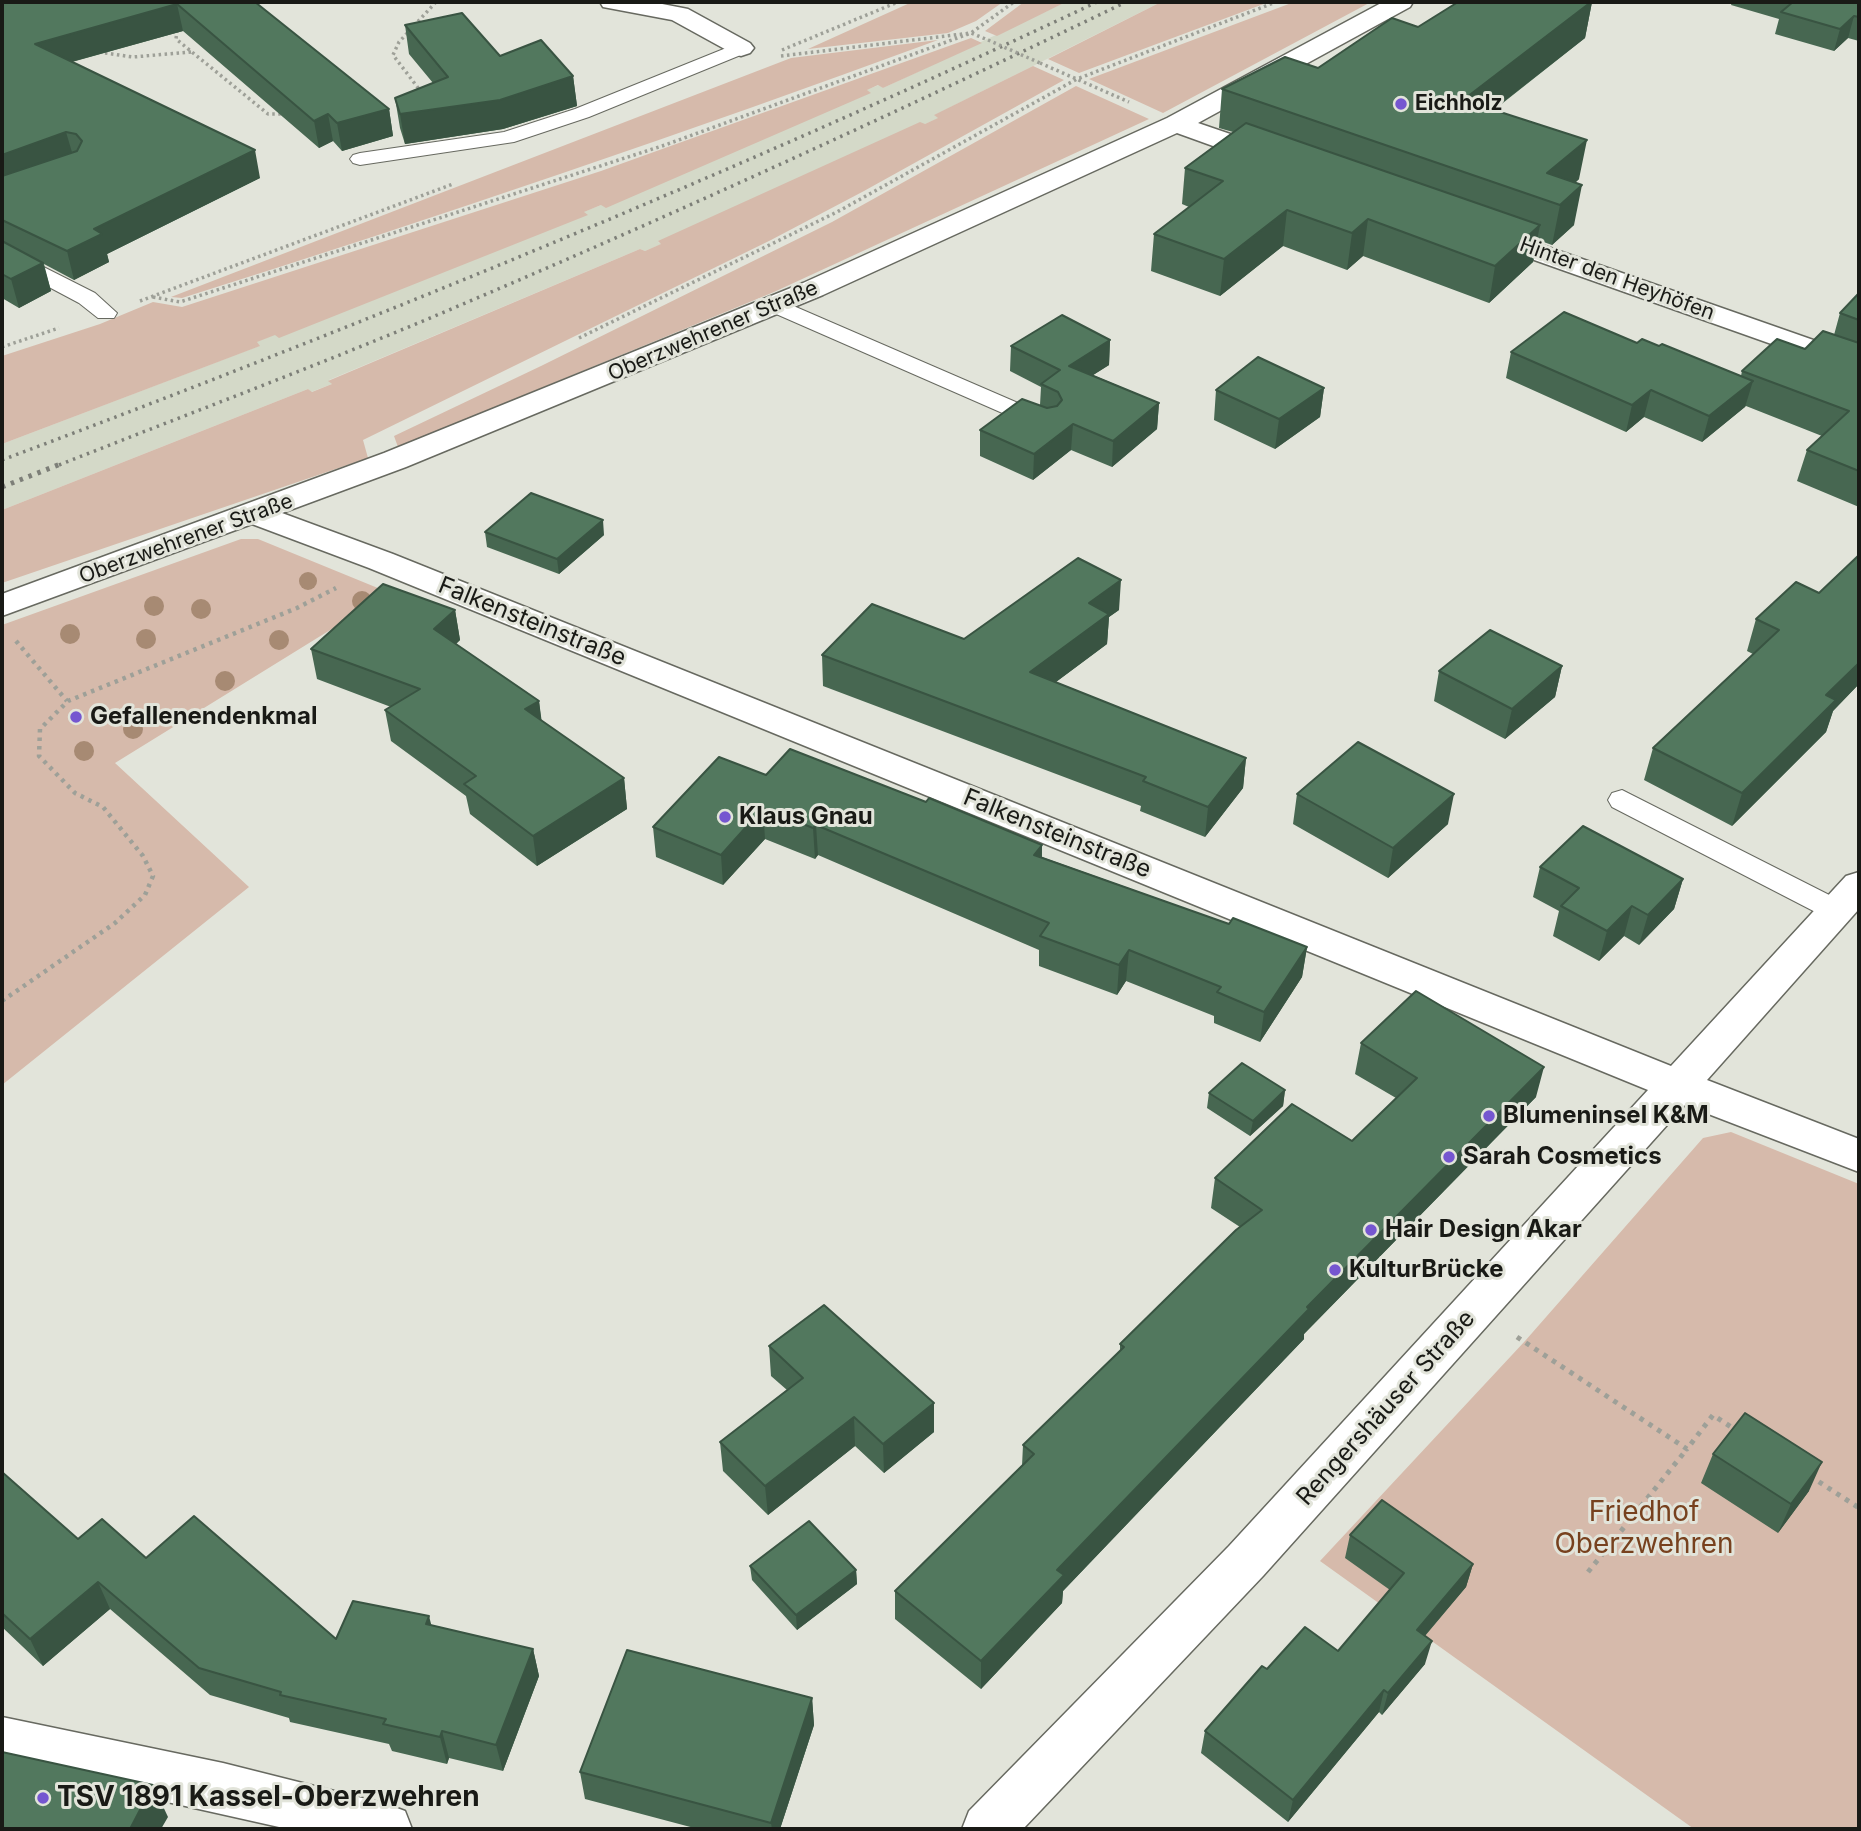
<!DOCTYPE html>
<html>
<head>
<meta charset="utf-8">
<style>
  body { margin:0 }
  #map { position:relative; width:1861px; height:1831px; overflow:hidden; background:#e2e4da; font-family:Inter,sans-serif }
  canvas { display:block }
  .frame { position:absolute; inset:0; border:4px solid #191a16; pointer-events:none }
</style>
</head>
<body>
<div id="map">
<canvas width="1861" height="1831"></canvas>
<div class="frame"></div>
</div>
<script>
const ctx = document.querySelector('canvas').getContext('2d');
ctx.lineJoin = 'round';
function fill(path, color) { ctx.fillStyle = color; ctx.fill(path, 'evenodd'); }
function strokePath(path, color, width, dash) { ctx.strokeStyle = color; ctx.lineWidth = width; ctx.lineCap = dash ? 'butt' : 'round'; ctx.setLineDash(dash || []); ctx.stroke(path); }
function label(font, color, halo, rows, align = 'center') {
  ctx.font = font + ' Inter,sans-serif'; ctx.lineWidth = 6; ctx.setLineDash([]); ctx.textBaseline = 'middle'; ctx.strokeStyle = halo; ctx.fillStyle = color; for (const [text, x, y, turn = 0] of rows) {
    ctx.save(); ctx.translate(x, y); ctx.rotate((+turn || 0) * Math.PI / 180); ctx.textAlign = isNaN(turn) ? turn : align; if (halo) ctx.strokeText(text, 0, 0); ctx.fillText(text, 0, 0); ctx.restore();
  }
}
fill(new Path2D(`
  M1066 2H1161L935 115 939 118 658 242 662 244 645 251 640 249 329 380 332 384 311 392 308 389 2 510V444L259 346 256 342 601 205 870 93 866 90 879 85 883 88Z`), '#d4d9c8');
fill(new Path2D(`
  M912 2H1003L976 21 948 33 808 49Z
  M1024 2H1066L997 36 985 31Z
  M1161 2H1269L1079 73 1048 59Z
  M1294 2H1371L1163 113 1089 79Z
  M971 38 982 43 883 88 878 85 867 90 871 93 606 208 601 205 584 212 588 215 279 338 275 335 257 342 260 346 2 444V356L100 324 153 302 182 307 601 171Z
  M938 40C688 132 436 218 182 298L171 297 791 58Z
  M1033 66 1064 80 864 191 771 240 363 440 368 458 2 583V510L308 389 312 392 332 384 328 381 640 249 645 251 661 244 658 241 920 122 925 124 938 118 934 115Z
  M1076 86 1149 119 774 292 398 447 394 436 541 366 832 222Z
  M241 539H258L390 593 115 763 249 887 2 1085V625Z
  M1731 1132 1859 1184V1829H1694L1320 1561 1525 1341 1703 1138Z`), '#d6baab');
const service = new Path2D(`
  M741 42 751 48 748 52 589 117 514 142 360 165 353 163 350 159 353 155 360 153 504 132 575 109Z
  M2 246 95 293 117 313 114 318H98L79 303 2 262Z
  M775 298 1055 419 1059 424 1055 429 1047 431 1039 429 767 310 764 305 767 300Z
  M1622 790 1847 904 1852 911 1847 918 1837 921 1827 918 1612 807 1608 800 1612 793Z`);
const minor = new Path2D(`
  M600 2H652L688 9 750 43 754 48 750 53 741 56 732 53 672 20 603 7Z
  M1383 2H1413L1410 7 1198 123 1283 152 1286 158 1283 164 1273 166 1263 164 1177 133 823 295 406 467 282 513 393 554 1671 1066 1846 876 1859 872V909L1707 1080 1859 1139V1172L1685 1105 1263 1576 1023 1829H962L969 1811 1229 1546 1648 1090 369 568 252 524 2 616V594L384 453 803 283 1167 118Z
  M1485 225 1859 356V375L1475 239 1471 233 1475 227Z
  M2 1717 223 1763 386 1804 405 1811 412 1829H288L2 1765Z`);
strokePath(service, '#676960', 2);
strokePath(minor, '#676960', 3);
strokePath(new Path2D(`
  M177 30 176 39 268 114H282
  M782 50 898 2
  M105 53 133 57 192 52
  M781 56 971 33 988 40
  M1040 63 1129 102
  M422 93 393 55 399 42 436 2
  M153 297 180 302 665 145 971 33 1014 2
  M140 301 453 184
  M579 338 837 212 1077 79 1276 2
  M2 347 59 328`), '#9ea098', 3.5, [2.5, 3.5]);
strokePath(new Path2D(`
  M16 641 67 701
  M2 1001 115 923 145 895 153 876 143 856 103 807 75 793 39 756 40 729 68 701 297 608 336 588`), '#9ea098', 4.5, [3.5, 5]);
strokePath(new Path2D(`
  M1517 1337 1687 1449 1713 1415 1737 1431
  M1810 1476 1859 1508
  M1588 1572 1687 1449`), '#9ea098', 5, [4.5, 6]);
fill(service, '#fff');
fill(minor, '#fff');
strokePath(new Path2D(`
  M2 460C373 321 739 171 1097 2
  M59 465C180 417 303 371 423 321 660 221 894 114 1126 2`), '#7d7f78', 3.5, [2.5, 5]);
strokePath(new Path2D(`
  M2 487 63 463`), '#7d7f78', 5, [3.5, 6]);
strokePath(new Path2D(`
  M988 40 1040 63`), '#9ea098', 3.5, [2.5, 3.5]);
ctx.fillStyle = '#a78a73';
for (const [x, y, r] of [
  [308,581,9],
  [362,601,10],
  [154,606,10],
  [201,609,10],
  [70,634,10],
  [146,639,10],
  [279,640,10],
  [225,681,10],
  [133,729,10],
  [84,751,10]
]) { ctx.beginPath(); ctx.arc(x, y, r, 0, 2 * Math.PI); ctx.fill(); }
fill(new Path2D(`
  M2 2H255L389 109 393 136 342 151 333 141 319 148 183 31 72 62 260 178 107 254 109 262 74 280 44 264 51 291 19 308 2 298Z
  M1458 2H1592L1585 38 1494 110 1579 179 1575 183 1574 225 1552 245 1538 240 1533 262 1489 303 1363 256 1347 270 1283 246 1220 296 1151 271 1154 234 1189 207 1182 204 1185 168 1233 132 1219 128 1222 89 1318 68 1418 27Z
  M1732 2H1859V41L1848 38 1834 51 1775 34 1779 19 1731 5Z
  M405 25 500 56 573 76 577 106 503 129 405 144 400 128 395 98 433 83 409 54Z
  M1859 293V507L1797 481 1807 450 1822 436 1746 406 1702 442 1644 417 1626 432 1506 378 1511 352 1637 343 1741 376 1742 371 1805 349 1834 335 1840 313Z
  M1110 340 1109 365 1093 375 1159 403 1157 429 1112 467 1071 450 1033 480 980 456V430L1040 405 1041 387 1010 371 1011 346Z
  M1324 388 1320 417 1275 449 1214 420 1216 390Z
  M485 532 604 535 559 574 487 547Z
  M1859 555V684L1833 711 1826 732 1732 826 1644 780 1653 748 1753 654 1747 651 1756 619 1819 593Z
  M455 610 460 640 456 644 539 701 541 720 624 778 627 809 537 866 470 814 466 796 391 741 385 710 391 707 317 679 311 649Z
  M1119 610 1109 617 1107 644 1056 682 1246 758 1243 788 1205 837 1140 811 1141 806 823 686 822 655 964 639Z
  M1562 666 1555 697 1505 739 1434 701 1439 671Z
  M766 775 926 802 1042 845V857L1229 924 1307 947 1302 977 1260 1042 1214 1023V1016L1126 981 1117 995 1039 966V950L818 855 815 859 765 839 723 885 656 857 653 827Z
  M1297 794 1448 824 1388 878 1293 824Z
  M1540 867 1683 879 1674 909 1639 945 1624 936 1599 961 1553 936 1559 911 1533 897Z
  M1361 1043 1536 1097 1304 1334V1339L1063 1591 1062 1603 981 1689 895 1619V1591L1022 1466 1023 1445 1120 1352V1344L1240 1227 1211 1208 1215 1178 1352 1141 1396 1098 1355 1074Z
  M1285 1090 1283 1106 1250 1136 1207 1108 1209 1093Z
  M769 1346 934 1403V1432L884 1473 855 1446 768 1515 723 1471 720 1442 787 1390 771 1376Z
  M1713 1454 1809 1491 1778 1533 1701 1483Z
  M2 1472 78 1539 146 1558 336 1639 431 1625 533 1649 539 1676 503 1771 449 1758 447 1764 392 1751 389 1744 290 1722 289 1718 210 1695 110 1609 43 1666 2 1627Z
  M1350 1535 1473 1564 1466 1587 1425 1636V1664L1382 1715 1379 1712 1288 1822 1201 1753 1205 1731 1267 1669 1338 1651 1390 1590 1345 1558Z
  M750 1566 856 1570 857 1584 797 1630 752 1580Z
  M812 1698 814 1725 780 1829H698L585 1799 580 1772Z`), '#476751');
fill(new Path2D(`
  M1591 2H1592L1585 38 1457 138 1463 100Z
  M177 4 183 31 42 70 35 44Z
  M1854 16 1848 38 1834 51 1840 29Z
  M573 76 577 106 503 129 405 144 400 114Z
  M389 109 393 136 342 151 337 123Z
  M328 114 333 141 319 148 314 121Z
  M66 132 74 159 2 185V155Z
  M1587 140 1579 179 1552 203 1547 173Z
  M255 150 260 178 107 254 109 262 74 280 67 251 94 229Z
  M1582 185 1574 225 1552 245 1560 205Z
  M1287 210 1283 246 1220 296 1224 259Z
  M1368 219 1363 256 1347 270 1352 233Z
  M1540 225 1533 262 1489 303 1495 266Z
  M43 263 51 291 19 308 11 279Z
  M1110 340 1109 365 1068 391 1069 366Z
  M1753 381 1745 407 1702 442 1709 416Z
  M1324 388 1320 417 1275 449 1279 419Z
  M1651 390 1644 417 1626 432 1632 405Z
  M1159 403 1157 429 1112 467 1113 441Z
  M1073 424 1071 450 1033 480 1034 454Z
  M603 520 604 535 559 574 557 559Z
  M1121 580 1119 610 1109 617 1107 644 1029 702 1030 672 1089 603Z
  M455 610 460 640 440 659 434 629Z
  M1859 663V684L1833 711 1826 732 1732 826 1742 793 1826 695Z
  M1562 666 1555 697 1505 739 1512 709Z
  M539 701 543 731 525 709Z
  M1246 758 1243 788 1205 837 1208 807Z
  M624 778 627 809 537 866 533 836Z
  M1454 794 1448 824 1388 878 1393 848Z
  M763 808 765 839 723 885 721 855Z
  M816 825 818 855 815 859 813 828Z
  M1042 845 1041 876 1034 855Z
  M1683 879 1674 909 1639 945 1648 915Z
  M1632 906 1624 936 1599 961 1607 931Z
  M1307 947 1302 977 1260 1042 1264 1012Z
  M1129 950 1126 981 1117 995 1119 965Z
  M1544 1067 1536 1097 1304 1334V1339L1063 1591 1062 1603 981 1689V1661L1057 1570 1307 1307Z
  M1285 1090 1283 1106 1250 1136 1253 1121Z
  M934 1403V1432L884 1473 883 1444Z
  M854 1417 855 1446 768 1515 765 1486Z
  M1822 1462 1809 1491 1778 1533 1791 1504Z
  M1473 1564 1466 1587 1410 1653 1417 1630Z
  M856 1570 857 1584 797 1630 796 1615Z
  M98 1582 110 1609 43 1666 30 1639Z
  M429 1616 436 1643 426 1624Z
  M1432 1641 1425 1664 1382 1715 1388 1693Z
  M533 1649 539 1676 503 1771 496 1745Z
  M1384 1690 1379 1712 1288 1822 1293 1800Z
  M812 1698 814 1725 780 1829H772L771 1823Z
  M442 1731 449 1758 447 1764 440 1737Z
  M153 1785 168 1817 161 1829H130Z`), '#395442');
const building = new Path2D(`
  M2 2H255L389 109 337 123 328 114 314 121 177 4 35 44 255 150 94 229 102 234 67 251 2 220V176L77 151 82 141 76 134 66 132 2 155Z
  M1458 2H1591L1463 100 1587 140 1547 173 1582 185 1560 205 1222 89 1285 57 1318 68 1392 18 1418 27Z
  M1793 2H1859V17L1854 16 1840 29 1781 12Z
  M462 13 500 56 541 40 573 76 500 100 400 114 395 98 448 77 405 25Z
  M1246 123 1540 225 1495 266 1368 219 1352 233 1287 210 1224 259 1154 234 1223 181 1185 168Z
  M2 241 43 263 11 279 2 274Z
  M1859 293V320L1840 313Z
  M1564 312 1637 343 1642 339 1659 346 1662 344 1753 381 1709 416 1651 390 1632 405 1511 352Z
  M1062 315 1110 340 1069 366 1159 403 1113 441 1073 424 1034 454 980 430 1022 399 1047 408 1057 406 1062 400 1058 392 1041 384 1060 370 1011 346Z
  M1823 331 1859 343V471L1807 450 1849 411 1742 371 1777 339 1805 349Z
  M1258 357 1324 388 1279 419 1216 390Z
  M531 493 603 520 557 559 485 532Z
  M1859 555V663L1826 695 1836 700 1742 793 1653 748 1779 630 1756 619 1796 582 1819 593Z
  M1078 558 1121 580 1089 603 1109 614 1030 672 1246 758 1208 807 1143 781 1146 777 822 655 872 604 964 639Z
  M383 584 455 610 434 629 539 701 525 709 624 778 533 836 464 784 476 776 385 710 420 689 311 649Z
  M1490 630 1562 666 1512 709 1439 671Z
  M1358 742 1454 794 1393 848 1297 794Z
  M790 749 926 802 929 798 1042 845 1034 855 1229 924 1233 918 1307 947 1264 1012 1217 992 1221 987 1129 950 1119 965 1040 936 1049 923 816 825 813 828 763 808 721 855 653 827 719 757 766 775Z
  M1583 826 1683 879 1648 915 1632 906 1607 931 1561 906 1579 888 1540 867Z
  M1416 991 1544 1067 1307 1307 1309 1309 1057 1570 1064 1575 981 1661 895 1591 1034 1454 1023 1445 1124 1347 1120 1344 1236 1230 1262 1210 1215 1178 1292 1104 1352 1141 1417 1078 1361 1043Z
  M1242 1063 1285 1090 1253 1121 1209 1093Z
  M824 1305 934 1403 883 1444 854 1417 765 1486 720 1442 803 1378 769 1346Z
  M1745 1413 1822 1462 1791 1504 1713 1454Z
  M2 1472 78 1539 102 1519 146 1558 194 1516 336 1639 353 1601 429 1616 426 1624 533 1649 496 1745 442 1731 440 1737 383 1724 386 1719 280 1695 281 1692 199 1668 98 1582 30 1639 2 1613Z
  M1382 1500 1473 1564 1417 1630 1432 1641 1388 1693 1384 1690 1293 1800 1205 1731 1262 1666 1267 1669 1305 1627 1338 1651 1404 1573 1350 1535Z
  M809 1521 856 1570 796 1615 750 1566Z
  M627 1650 812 1698 771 1823 580 1772Z
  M2 1752 153 1785 130 1829H2Z`);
fill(building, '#52785e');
strokePath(building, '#395442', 2);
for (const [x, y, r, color] of [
  [1401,104,7,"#7556d0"],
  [76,717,7,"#7556d0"],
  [725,817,7,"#7556d0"],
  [1489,1116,7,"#7556d0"],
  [1449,1157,7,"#7556d0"],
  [1371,1230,7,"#7556d0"],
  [1335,1270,7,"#7556d0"],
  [43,1798,7,"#7556d0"]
]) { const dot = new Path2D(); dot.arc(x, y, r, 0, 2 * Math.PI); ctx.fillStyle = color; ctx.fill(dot); strokePath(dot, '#e2e4da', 2.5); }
label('bold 21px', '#191a16', '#e2e4da', [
  ["Eichholz",1415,104]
], 'left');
label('21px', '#191a16', '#e2e4da', [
  ["Hinter den Heyhöfen",1617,279,20],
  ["Oberzwehrener Straße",713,331,-23],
  ["Oberzwehrener Straße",186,539,-20]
]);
label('24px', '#191a16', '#e2e4da', [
  ["Falkensteinstraße",532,622,22],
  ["Falkensteinstraße",1057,834,22],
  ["Rengershäuser Straße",1386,1408,-48]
]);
label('bold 24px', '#191a16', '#e2e4da', [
  ["Gefallenendenkmal",90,717],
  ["Klaus Gnau",739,817],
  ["Blumeninsel K&M",1503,1116],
  ["Sarah Cosmetics",1463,1157],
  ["Hair Design Akar",1385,1230],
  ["KulturBrücke",1349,1270]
], 'left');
label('28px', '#77411e', '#e2e4da', [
  ["Friedhof",1644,1513],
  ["Oberzwehren",1644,1545]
]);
label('bold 28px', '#191a16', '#e2e4da', [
  ["TSV 1891 Kassel-Oberzwehren",57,1798]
], 'left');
</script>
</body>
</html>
